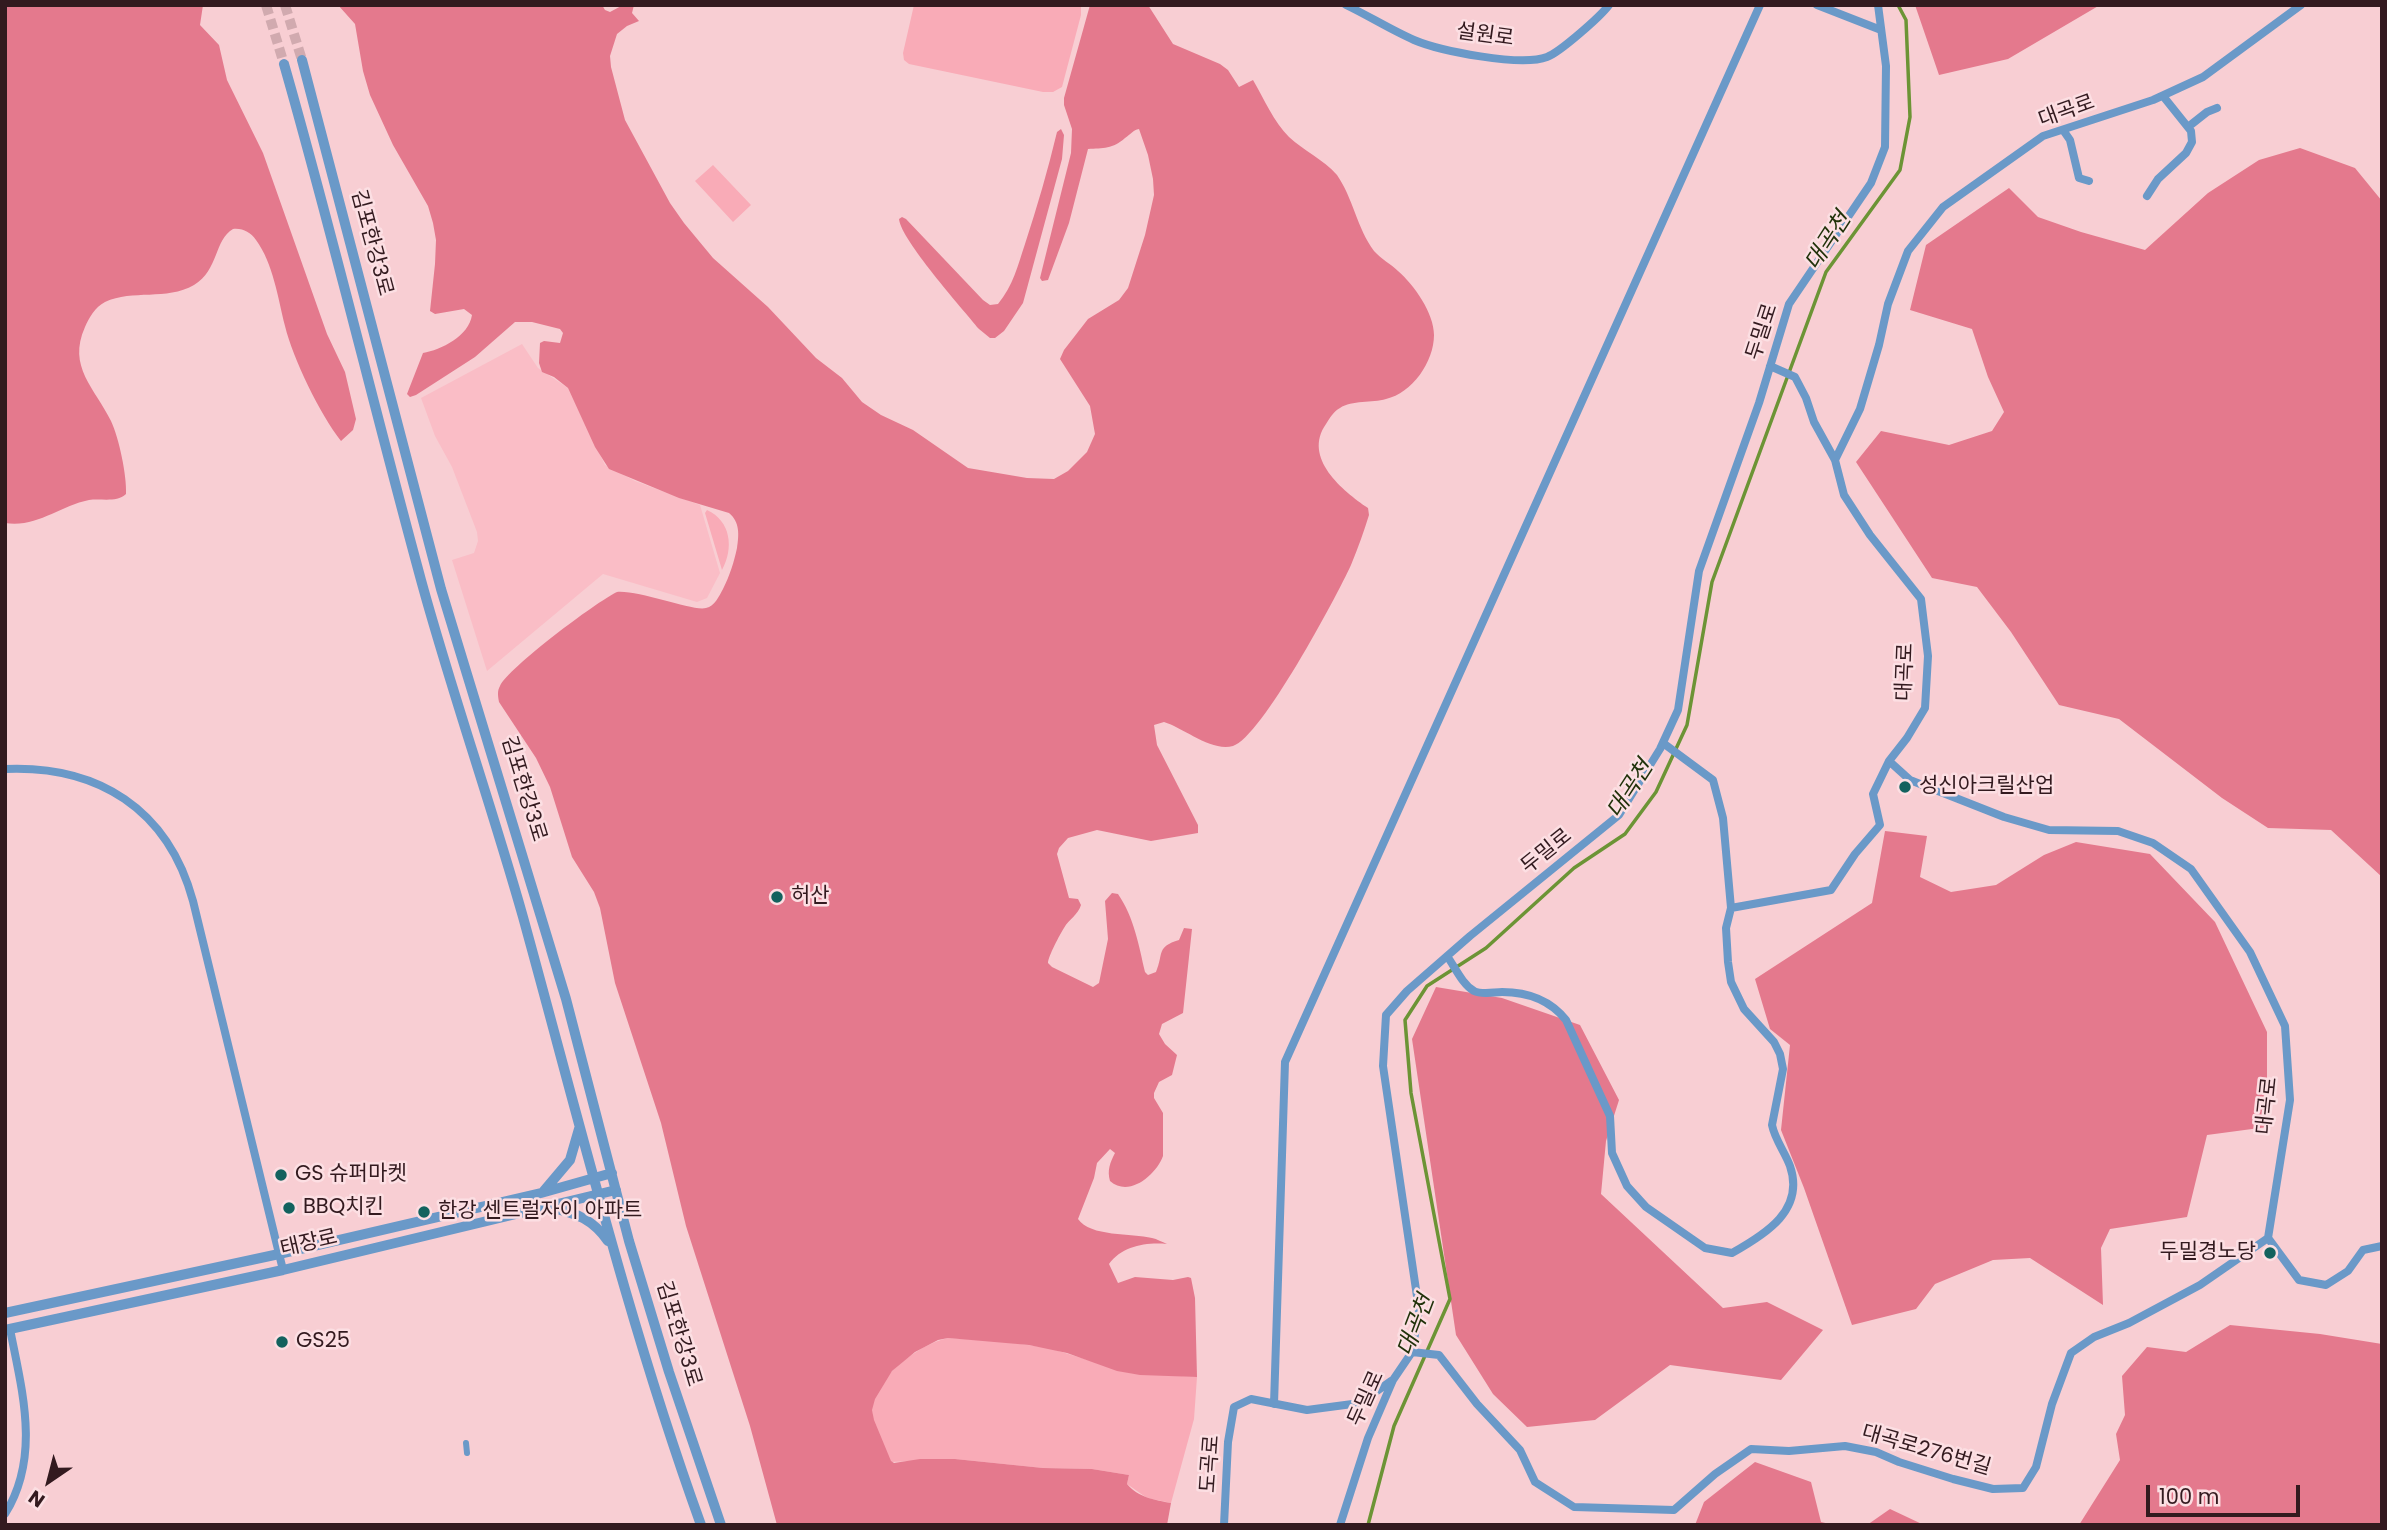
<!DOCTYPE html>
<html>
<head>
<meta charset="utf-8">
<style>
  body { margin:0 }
  #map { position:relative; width:2387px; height:1530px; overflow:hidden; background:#f8ced3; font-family:Poppins,sans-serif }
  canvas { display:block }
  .frame { position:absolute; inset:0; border:7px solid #331a1f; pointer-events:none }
  .north { position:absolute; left:14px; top:1446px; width:70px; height:70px; -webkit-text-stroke:5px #fcdfe3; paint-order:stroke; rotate:215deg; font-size:19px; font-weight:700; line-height:28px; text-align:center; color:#331a1f }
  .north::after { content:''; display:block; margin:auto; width:24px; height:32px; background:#331a1f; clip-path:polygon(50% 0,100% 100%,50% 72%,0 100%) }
  .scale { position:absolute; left:2146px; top:1485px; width:154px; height:32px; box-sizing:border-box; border:4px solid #331a1f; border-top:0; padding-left:9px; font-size:21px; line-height:24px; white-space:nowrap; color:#331a1f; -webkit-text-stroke:5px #fcdfe3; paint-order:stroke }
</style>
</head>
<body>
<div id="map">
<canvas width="2387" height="1530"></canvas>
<div class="frame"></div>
<div class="north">N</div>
<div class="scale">100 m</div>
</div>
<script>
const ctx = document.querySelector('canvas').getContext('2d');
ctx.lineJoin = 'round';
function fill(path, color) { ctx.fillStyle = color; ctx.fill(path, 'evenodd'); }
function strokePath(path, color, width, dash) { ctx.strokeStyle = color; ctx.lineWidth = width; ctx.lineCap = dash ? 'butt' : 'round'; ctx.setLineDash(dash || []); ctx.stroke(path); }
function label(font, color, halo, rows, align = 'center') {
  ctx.font = font + ' Poppins,"Noto Sans KR",sans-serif'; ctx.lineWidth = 5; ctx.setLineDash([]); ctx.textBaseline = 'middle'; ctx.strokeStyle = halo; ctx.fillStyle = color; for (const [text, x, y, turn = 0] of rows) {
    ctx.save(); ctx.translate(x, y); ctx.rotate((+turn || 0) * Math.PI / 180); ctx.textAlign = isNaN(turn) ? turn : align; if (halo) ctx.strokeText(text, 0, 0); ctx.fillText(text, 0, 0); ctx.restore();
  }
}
fill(new Path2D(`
  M522 344 538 368 568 388 605 465 635 481 700 505 720 573 707 598 697 602 603 574 487 671 452 560 474 553 478 541 477 532 452 467 435 436 421 398Z`), '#fabdc6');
fill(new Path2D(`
  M914 5H1081V15L1062 87 1053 92H1043L909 64 904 60 903 53Z
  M713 165 751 205 733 222 695 181Z
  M707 510C731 521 734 548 722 570L705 513Z
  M948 1338 1000 1341 1049 1348 1130 1373 1197 1377 1194 1419 1171 1503 1147 1498 1127 1484 1129 1475 1092 1469 1043 1468 955 1459 891 1462C885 1447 872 1427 872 1410 873 1378 919 1344 948 1338Z`), '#f9abb7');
fill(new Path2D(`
  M5 5H203L200 25 219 45 227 80 263 153 327 334 345 372 356 419 353 430 341 441C320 414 293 359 285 326 278 298 273 263 256 240 250 232 243 228 233 229 214 240 219 270 194 285 166 301 133 289 105 302 95 307 89 318 85 327 67 367 95 388 111 421 119 438 127 476 126 494 116 503 101 498 89 500 59 506 37 528 5 523Z
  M338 5H602L605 10 610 12 623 5H634L632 13 639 21 627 26 617 34 610 56 611 67 625 120 670 203 684 223 713 258 768 307 816 358 842 378 862 402 881 415 913 430 968 468 1027 478 1054 479 1068 471 1087 452 1095 434 1090 406 1060 359 1064 350 1088 319 1119 300 1128 288 1145 235 1154 195 1153 179 1148 155 1139 129C1133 130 1131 134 1125 138 1113 149 1103 148 1088 149L1069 223 1048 280 1042 281 1040 278 1071 153 1072 129 1064 105V98L1090 5H1148L1173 44 1220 64 1228 70 1239 87 1253 80C1264 99 1274 122 1289 137 1304 151 1323 159 1337 175 1353 198 1357 228 1374 251 1381 259 1391 264 1398 271 1414 285 1434 313 1434 335 1434 362 1412 393 1386 399 1372 403 1352 400 1340 408 1333 412 1330 418 1326 424 1302 458 1343 491 1368 508L1369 515C1364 531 1358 548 1351 565 1337 596 1261 738 1233 746 1211 752 1184 728 1164 722L1154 725 1157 745 1198 825V833L1151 841 1097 830 1068 838 1059 848 1057 854 1069 898 1078 899 1081 905C1078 915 1069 919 1064 928 1060 934 1048 957 1048 963L1052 967 1093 987 1099 983 1108 939 1105 901 1112 893 1118 894C1134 917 1139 946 1145 972L1148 975 1156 972C1164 953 1156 947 1179 940L1184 928 1192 929 1183 1013 1162 1024 1159 1034 1165 1044 1177 1055 1172 1075 1159 1082 1154 1093V1098L1163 1113V1156C1156 1175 1129 1198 1110 1181 1107 1170 1110 1163 1115 1153L1110 1149 1097 1163 1094 1178 1078 1219C1090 1237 1132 1233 1152 1238 1157 1239 1162 1242 1167 1244 1146 1242 1122 1246 1109 1264L1118 1283 1135 1277 1173 1280 1188 1277 1191 1278 1195 1298 1197 1377 1140 1375 1117 1371 1067 1353 1029 1345 948 1338 938 1340 915 1352 892 1371 875 1399 872 1410 874 1420 891 1461 894 1463 920 1459H955L1043 1468 1092 1469 1129 1475 1127 1484C1139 1498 1155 1500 1171 1503L1167 1525H777L750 1426 686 1226 661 1123 615 983 600 908 594 892 572 857 550 787 536 758 499 702C498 696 497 691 500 686 508 668 596 602 617 592 639 590 694 612 706 608 715 606 719 596 723 589 730 575 734 562 737 548 739 535 740 522 729 513L679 498 609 469 595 447 568 388 554 377 542 372 539 363 540 343 544 341 560 343 563 333 560 329 532 322H515L475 357 416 395 410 397 407 394 423 353C441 350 469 336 472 315L464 309 435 314 430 311 435 264 436 240 433 223 428 206 393 145 370 95 363 71 355 24Z
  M1915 5H2100L2008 59 1939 75Z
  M1061 129 1064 135 1062 159 1023 303 1004 331 995 338H990L979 329C962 308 901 240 899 219L902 217 906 219 983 300 990 305 998 304C1013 286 1018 265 1025 244 1037 207 1048 170 1057 132Z
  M2300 148 2355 168 2382 201V877L2331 830 2268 828 2222 798 2119 719 2059 705 2011 632 1977 587 1932 578 1856 462 1881 431 1949 445 1992 431 2004 412 1988 377 1972 329 1910 310 1926 245 2009 188 2038 217 2081 232 2145 250 2208 193 2259 160Z
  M1885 831 1927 836 1920 877 1951 892 1996 885 2044 855 2076 842 2150 854 2215 922 2267 1032V1127L2207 1135 2187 1217 2110 1229 2101 1248 2103 1305 2030 1258 1993 1260 1935 1284 1916 1309 1852 1325 1804 1188 1781 1130 1790 1045 1770 1029 1755 979 1872 903Z
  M1436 987 1502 998 1580 1025 1619 1100 1606 1141 1601 1194 1723 1308 1767 1302 1823 1330 1781 1380 1670 1365 1595 1420 1527 1427 1493 1394 1456 1335 1412 1039Z
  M2230 1325 2320 1334 2382 1344V1525H2079L2120 1460 2116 1434 2125 1415 2122 1376 2147 1347 2186 1352Z
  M1755 1462 1811 1482 1821 1522 1834 1525H1695L1704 1502Z
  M1890 1509 1924 1525H1867Z`), '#e4798d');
strokePath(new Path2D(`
  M1368 1525 1394 1426 1450 1299 1411 1093 1405 1020 1427 986 1486 948 1574 868 1625 834 1656 792 1687 725 1712 582 1826 272 1900 170 1910 117 1906 20 1898 5`), '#6c9435', 3.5);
strokePath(new Path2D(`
  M266 5 284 64
  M285 5 302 60`), '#d1aaaf', 10, [10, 5]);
strokePath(new Path2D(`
  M466 1443 467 1453`), '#6a99c8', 6);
strokePath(new Path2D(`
  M1346 5C1369 16 1391 30 1414 40 1440 51 1521 67 1547 57 1560 52 1600 17 1609 5
  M1817 5 1881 30
  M2188 127 2207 112 2217 108
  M2063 130 2070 140 2079 178 2089 181
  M2147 196 2158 179 2186 153 2192 142 2191 131 2163 96
  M1770 366 1795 377 1806 398 1814 422 1835 460 1844 495 1870 535 1921 599 1928 656 1925 708 1907 738 1889 761 1910 780 2004 817 2049 830 2118 831 2153 843 2191 869 2250 952 2285 1026 2290 1100 2268 1238 2299 1280 2326 1285 2348 1271 2363 1250 2382 1246
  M1835 460 1860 409 1879 345 1888 304 1908 251 1943 207 2043 136 2153 100 2203 77 2301 5
  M5 769C98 765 168 809 193 901L283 1270
  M1731 908 1831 890 1855 854 1880 825 1873 794 1889 761
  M1447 956C1455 967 1462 984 1474 991 1482 995 1494 992 1502 992 1527 992 1550 1000 1566 1020L1610 1116 1612 1153 1627 1186 1646 1207 1705 1248 1732 1253C1766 1234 1805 1210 1790 1166 1785 1152 1775 1140 1772 1125L1783 1069 1780 1054 1774 1042 1744 1009 1731 982 1728 962 1726 928 1731 908 1723 818 1713 780 1663 743
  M1412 1352 1439 1355 1477 1404 1520 1450 1535 1482 1574 1507 1674 1510 1715 1474 1751 1449 1789 1451 1845 1446 1876 1452 1899 1462 1953 1479 1993 1489 2023 1488 2036 1467 2052 1404 2071 1353 2094 1337 2129 1323 2200 1285 2268 1238
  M1274 1404 1285 1062 1760 5
  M5 1514C41 1456 22 1391 10 1329
  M1224 1525 1228 1442 1234 1407 1251 1399 1307 1410 1360 1403 1391 1381
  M1340 1525 1368 1438 1393 1380 1412 1352 1419 1310 1383 1066 1386 1015 1407 991 1470 936 1619 815 1660 749 1678 710 1699 571 1759 403 1789 304 1871 183 1885 147 1886 66 1878 5`), '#6a99c8', 8);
strokePath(new Path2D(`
  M302 60 441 589 566 999 629 1241 669 1372 721 1525
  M284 64C333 235 374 408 421 580 452 693 491 804 523 917 579 1120 629 1326 701 1525
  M543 1192 570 1160 579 1129
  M552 1208C577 1213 593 1220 608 1241
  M5 1313 279 1254 541 1193 612 1173
  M5 1330 283 1270 616 1190`), '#6a99c8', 10);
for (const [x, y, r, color] of [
  [1905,787,7,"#13625e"],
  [777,897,7,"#13625e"],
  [281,1175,7,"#13625e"],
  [289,1208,7,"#13625e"],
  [424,1212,7,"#13625e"],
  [2270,1253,7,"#13625e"],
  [282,1342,7,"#13625e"]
]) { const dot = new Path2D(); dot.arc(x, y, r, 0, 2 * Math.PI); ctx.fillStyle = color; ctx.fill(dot); strokePath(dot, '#fcdfe3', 2.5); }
label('21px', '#331a1f', '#fcdfe3', [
  ["설원로",1485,36,8],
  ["대곡로",2067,112,-20],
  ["김포한강3로",371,243,75],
  ["두밀로",1763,332,-72],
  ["대곡로",1906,672,-88],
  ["김포한강3로",523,789,73],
  ["두밀로",1547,852,-39],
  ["대곡로",2268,1106,-84],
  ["태장로",309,1244,-13],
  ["김포한강3로",678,1334,73],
  ["두밀로",1367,1399,-66],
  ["대곡로276번길",1926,1451,16],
  ["도곡로",1211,1464,-86]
]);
label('21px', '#331a1f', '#fcdfe3', [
  ["성신아크릴산업",1919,787],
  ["허산",791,897],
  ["GS 슈퍼마켓",295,1175],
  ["BBQ치킨",303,1208],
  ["한강 센트럴자이 아파트",438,1212],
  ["두밀경노당",2256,1253,"right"],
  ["GS25",296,1342]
], 'left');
label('italic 23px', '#21320a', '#fcdfe3', [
  ["대곡천",1829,242,-57],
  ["대곡천",1631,790,-57],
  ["대곡천",1417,1326,-69]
]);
</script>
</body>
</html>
